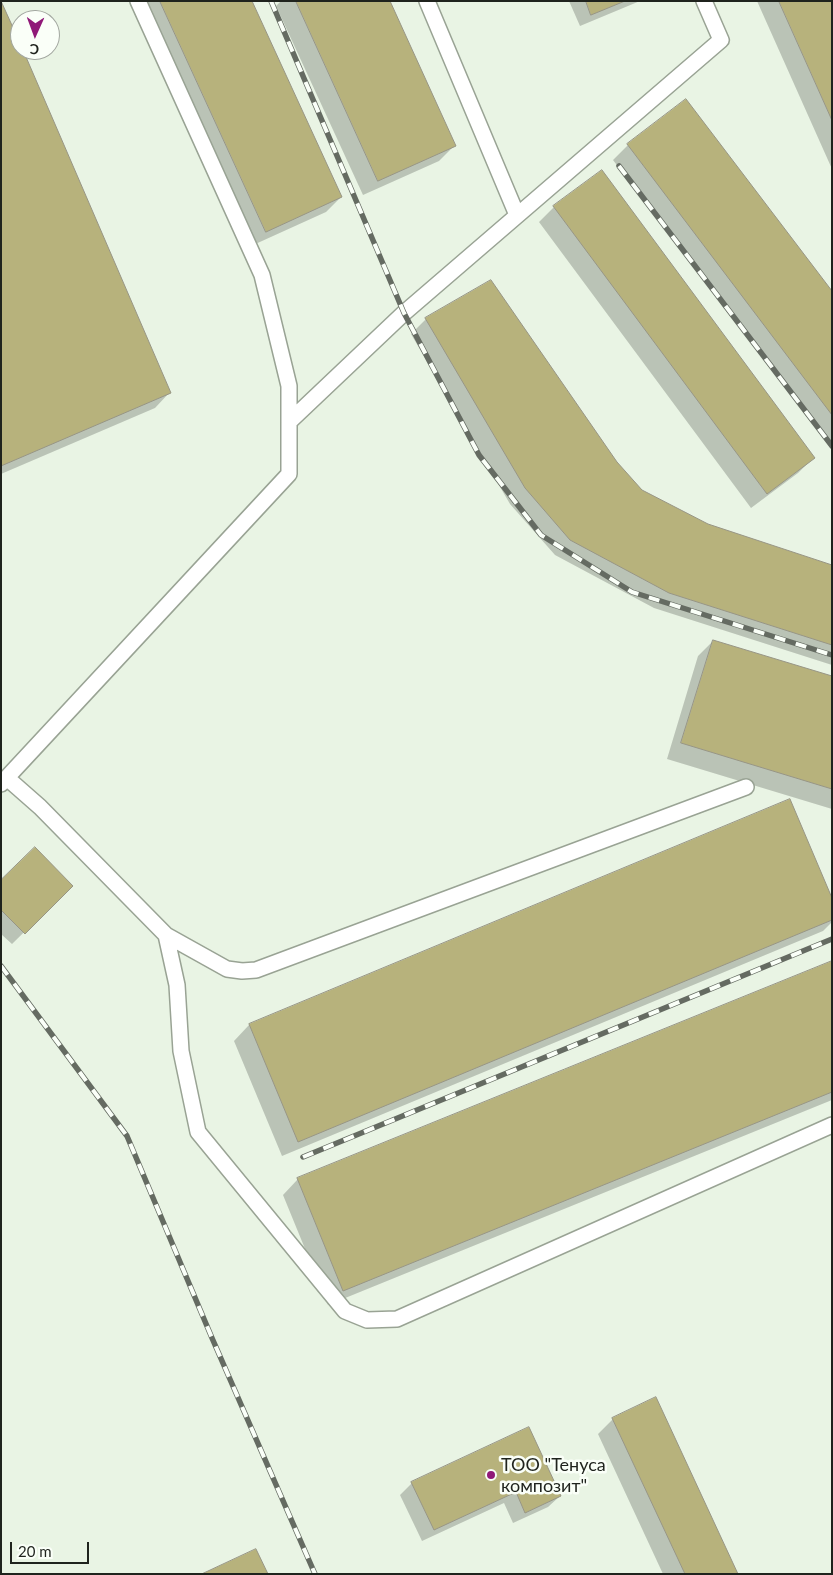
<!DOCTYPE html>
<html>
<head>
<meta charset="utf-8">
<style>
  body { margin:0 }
  #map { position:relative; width:833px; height:1575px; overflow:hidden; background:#e9f4e4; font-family:Lato,sans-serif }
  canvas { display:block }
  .frame { position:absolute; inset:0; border:2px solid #1f231d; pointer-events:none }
  .north { position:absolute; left:10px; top:10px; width:50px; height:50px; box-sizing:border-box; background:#fafff8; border:1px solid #a2a7a0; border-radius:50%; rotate:182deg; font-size:14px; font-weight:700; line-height:20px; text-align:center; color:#1f231d }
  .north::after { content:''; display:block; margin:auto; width:18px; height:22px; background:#901978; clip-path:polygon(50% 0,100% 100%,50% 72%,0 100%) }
  .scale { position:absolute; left:10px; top:1542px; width:79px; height:22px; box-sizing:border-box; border:2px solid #1f231d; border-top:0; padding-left:6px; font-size:15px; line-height:18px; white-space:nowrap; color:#1f231d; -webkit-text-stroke:4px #fafff8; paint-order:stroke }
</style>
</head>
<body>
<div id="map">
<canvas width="833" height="1575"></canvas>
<div class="frame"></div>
<div class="north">С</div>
<div class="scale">20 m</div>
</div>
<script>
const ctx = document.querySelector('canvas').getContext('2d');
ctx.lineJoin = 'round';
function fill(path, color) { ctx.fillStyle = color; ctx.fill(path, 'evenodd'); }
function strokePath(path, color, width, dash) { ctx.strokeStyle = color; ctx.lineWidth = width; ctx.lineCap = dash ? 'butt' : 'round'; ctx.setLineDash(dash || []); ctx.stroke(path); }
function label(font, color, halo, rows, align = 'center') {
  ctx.font = font + ' Lato,sans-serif'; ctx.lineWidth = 5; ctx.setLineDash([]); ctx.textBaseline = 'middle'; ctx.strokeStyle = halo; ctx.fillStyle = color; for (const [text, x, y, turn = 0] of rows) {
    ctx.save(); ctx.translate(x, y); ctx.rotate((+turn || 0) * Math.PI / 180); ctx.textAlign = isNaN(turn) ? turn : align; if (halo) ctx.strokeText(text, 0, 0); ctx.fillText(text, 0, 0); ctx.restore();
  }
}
fill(new Path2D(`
  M138 1H251L341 197 326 212 251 246Z
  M281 1H389L455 145 439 161 363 195 276 6Z
  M569 1H640L580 26Z
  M757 1H832V169Z
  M1 3 20 47V50H21L170 392 155 408 1 474Z
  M686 101 832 293V450L613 160 628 145Z
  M554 207 813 458 798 473 751 508 539 222Z
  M426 319 616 463 642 491 708 525 832 566V665L654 608 555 555 510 504 411 334Z
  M713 641 832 677V809L667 759 698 656Z
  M790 801 832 902V922L823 931 282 1156 234 1041 249 1025Z
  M1 881 71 886 12 944 1 934Z
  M832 962V1100L328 1305 283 1195 298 1179Z
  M613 1419 737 1574H663L598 1434Z
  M412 1483 560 1496 548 1507 513 1523 504 1503 422 1541 400 1495Z`), '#0003');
const building = new Path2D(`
  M1 1 20 43V50H23L171 393 1 466Z
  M160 1H252L342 197 266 232Z
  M296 1H390L456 146 378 181Z
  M586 1H625L591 15Z
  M779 1H832V120Z
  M686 99 832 291V415L627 144Z
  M602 170 815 458 767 494 553 206Z
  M491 280 617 462 642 490 708 524 832 565V645L669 593 570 540 525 488 425 318Z
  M713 640 832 676V789L681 743Z
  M790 799 832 898V920L298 1142 249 1024Z
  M35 847 73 886 25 934 1 910V880Z
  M832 961V1092L343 1291 297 1178Z
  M656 1397 738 1574H685L612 1418Z
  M529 1427 561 1496 525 1513 516 1492 434 1530 411 1482Z
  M256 1549 268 1574H202Z`);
fill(building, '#b7b27c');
strokePath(building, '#979585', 1);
const service = new Path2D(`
  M427 1 517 215
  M289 422 404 313 721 40 704 1
  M7 778 40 807 166 935 177 985 181 1051 198 1132 345 1311 367 1320 397 1319 832 1125
  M1 784 289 474V386L262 275 138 1
  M166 935 227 969 242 971 256 970 746 787`);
strokePath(service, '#99a394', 18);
strokePath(service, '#fff', 15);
const rail = new Path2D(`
  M271 1 404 313 479 455 541 535 632 592 832 655
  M619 166 832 446
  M1 966 127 1136 212 1338 315 1574
  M303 1157 832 939`);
strokePath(rail, '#656b62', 5.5);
strokePath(rail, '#fafff8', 4, [11]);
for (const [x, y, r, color] of [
  [491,1475,5,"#901978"]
]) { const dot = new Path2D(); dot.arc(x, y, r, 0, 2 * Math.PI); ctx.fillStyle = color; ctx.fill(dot); strokePath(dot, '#fafff8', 2); }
label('18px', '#1f231d', '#fafff8', [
  ["ТОО \"Тенуса",501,1465],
  ["композит\"",501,1486]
], 'left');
</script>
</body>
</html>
